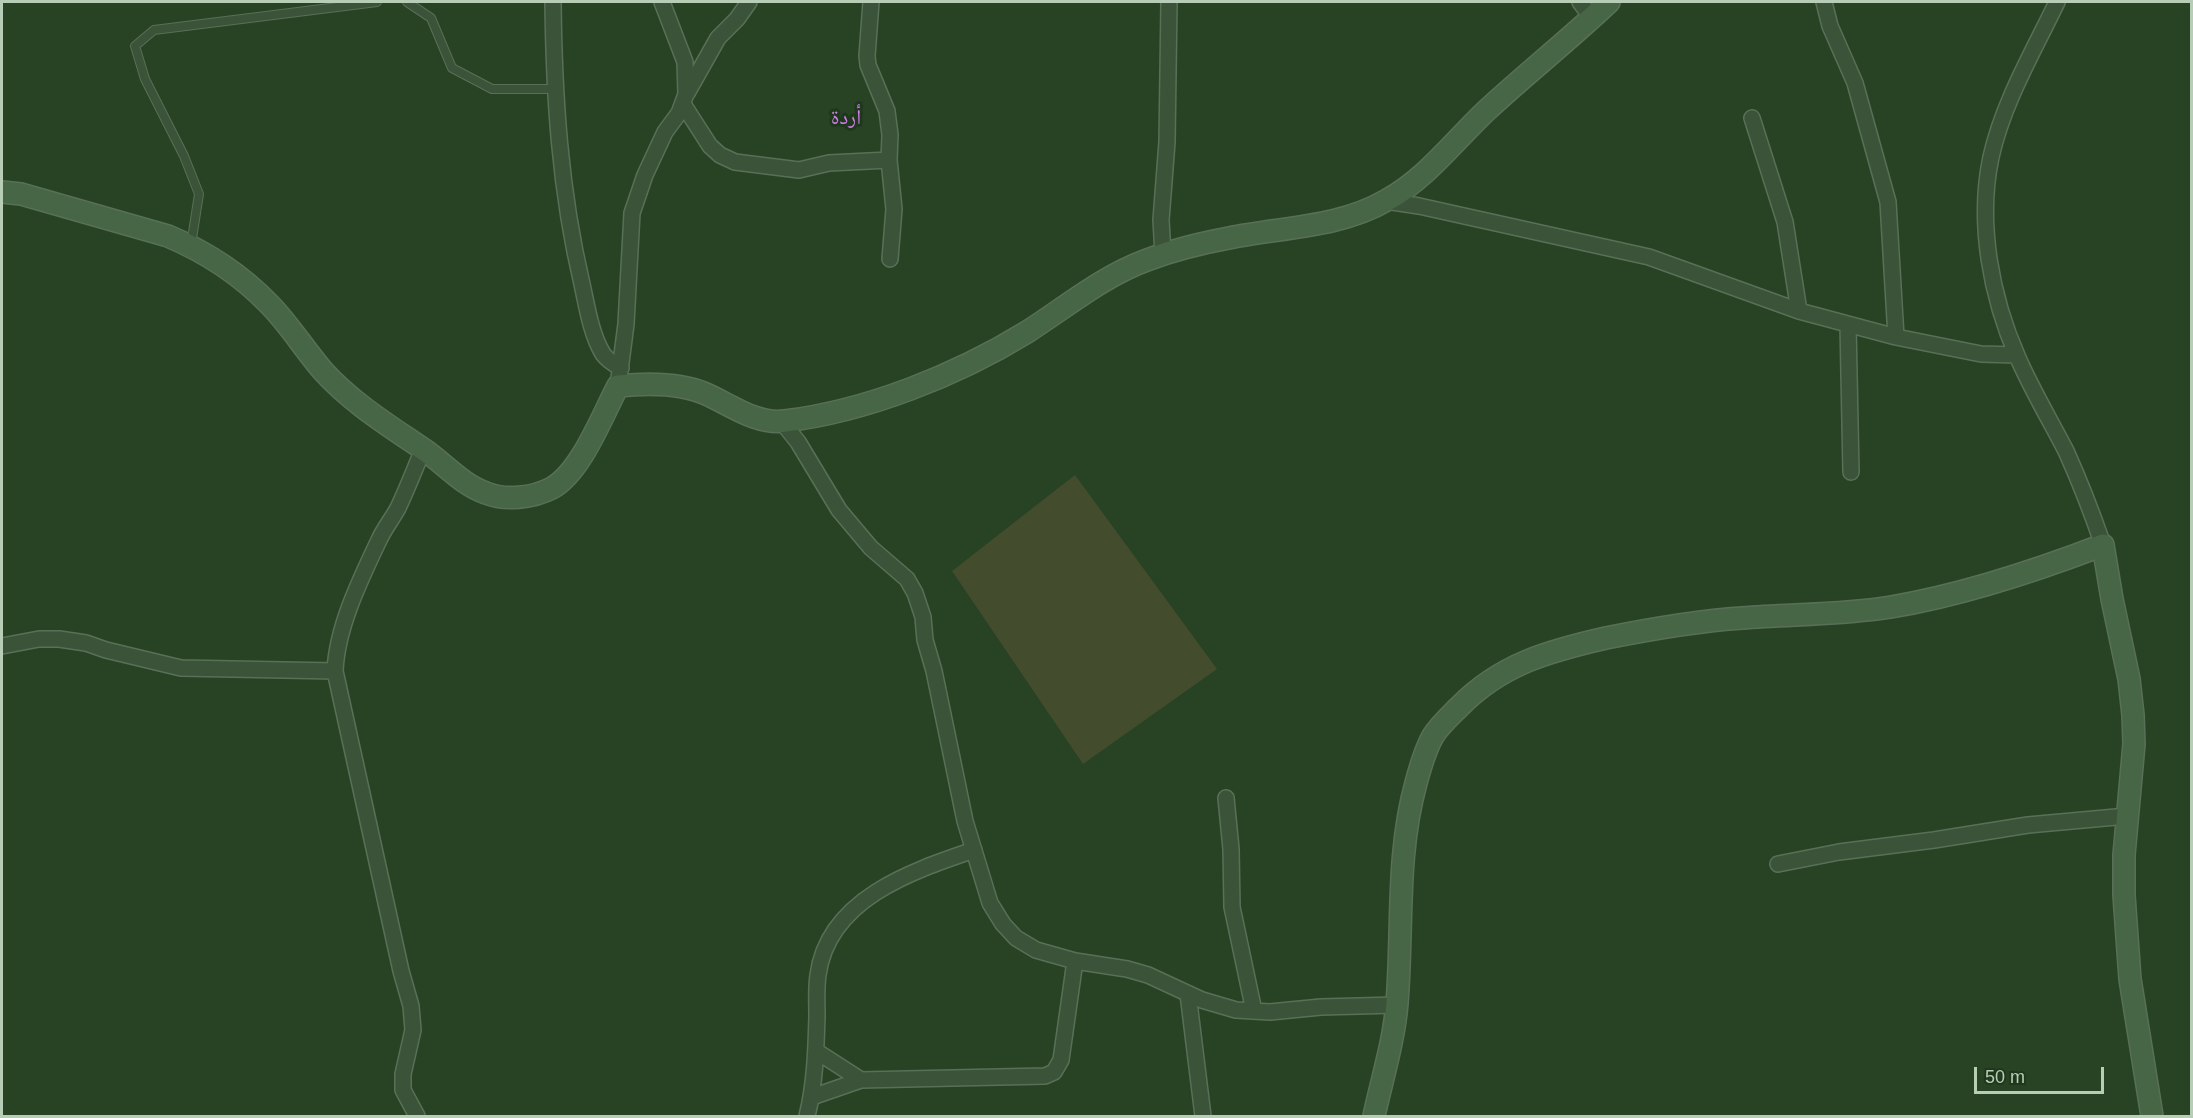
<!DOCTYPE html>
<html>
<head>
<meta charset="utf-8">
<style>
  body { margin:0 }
  #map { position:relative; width:2193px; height:1118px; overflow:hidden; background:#274324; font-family:Arial,sans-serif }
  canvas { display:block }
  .frame { position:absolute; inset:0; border:3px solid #b7cdb6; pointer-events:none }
  .scale { position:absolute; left:1974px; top:1067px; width:130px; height:27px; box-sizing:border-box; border:3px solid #b7cdb6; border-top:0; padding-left:8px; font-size:18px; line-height:21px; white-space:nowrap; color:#b7cdb6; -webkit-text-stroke:4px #1f381d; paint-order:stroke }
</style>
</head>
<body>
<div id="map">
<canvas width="2193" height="1118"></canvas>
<div class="frame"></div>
<div class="scale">50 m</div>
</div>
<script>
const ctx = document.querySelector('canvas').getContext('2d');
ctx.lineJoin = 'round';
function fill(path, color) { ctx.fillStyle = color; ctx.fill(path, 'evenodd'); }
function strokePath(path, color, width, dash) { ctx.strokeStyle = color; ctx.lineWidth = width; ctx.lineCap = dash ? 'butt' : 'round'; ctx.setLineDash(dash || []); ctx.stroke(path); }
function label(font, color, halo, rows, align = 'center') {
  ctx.font = font + ' Arial,"Noto Naskh Arabic",sans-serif'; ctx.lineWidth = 6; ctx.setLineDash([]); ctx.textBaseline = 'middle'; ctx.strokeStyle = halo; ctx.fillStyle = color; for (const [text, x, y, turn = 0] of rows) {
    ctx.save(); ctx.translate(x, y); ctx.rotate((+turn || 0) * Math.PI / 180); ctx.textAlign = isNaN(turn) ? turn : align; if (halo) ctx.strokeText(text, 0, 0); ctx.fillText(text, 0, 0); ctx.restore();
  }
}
fill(new Path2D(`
  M1075 475 1217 669 1083 764 952 571Z`), '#444c2e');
const lane = new Path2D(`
  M407 2 431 18 452 68 492 89H555
  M191 245 199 194 184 156 145 79 135 46 154 30 377 2`);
const street = new Path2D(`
  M553 2C554 97 560 191 582 284 587 307 591 334 603 354 608 361 614 364 621 368
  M871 2 867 56 868 65 887 111 890 135 889 160 894 209 890 259
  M1580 2 1592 18
  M1824 2 1830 26 1855 83 1888 202 1896 337
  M2057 2C2033 52 2003 103 1991 157 1977 223 1991 297 2018 358 2032 390 2050 420 2066 451 2080 482 2092 513 2103 545
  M687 93 718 38 737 19 749 2
  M683 104 710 146 720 155 735 162 799 170 829 163 889 160
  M1752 118 1785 222 1799 311
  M1386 201 1419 206 1649 257 1799 311 1896 337 1981 354 2016 355
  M1163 255 1161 220 1167 142 1169 2
  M1848 325 1851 472
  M618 386 626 324 632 213 645 175 665 132 679 113 686 94 685 62 662 2
  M782 422 798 442 839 510 871 548 907 579 915 593 923 617 925 640 934 671 965 821 990 903 1003 924 1016 938 1036 950 1075 961 1127 969 1148 975 1202 1000 1236 1010 1270 1012 1321 1007 1397 1005
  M2 646 39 639H59L86 643 106 650 181 668 335 671
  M1226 798 1231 849 1232 907 1254 1011
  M1778 864 1839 852 1934 840 2028 825 2127 816
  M1188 994 1203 1116
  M816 1051 861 1080
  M812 1097 861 1080 1045 1076 1054 1072 1061 1060 1075 961
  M417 1116 403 1090V1074L413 1030 411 1006 401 971 335 671C337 627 360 580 379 540 384 529 392 519 398 508 407 489 415 469 423 449
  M807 1116C815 1084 816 1050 817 1016 817 1003 816 988 818 975 828 899 912 871 974 850`);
const secondary = new Path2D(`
  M2 192 21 194 168 236C206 252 240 274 269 304 289 324 304 349 323 371 352 403 388 425 423 449 444 463 462 485 486 493 505 501 533 498 552 488 581 472 602 416 618 386 646 383 679 382 706 394 731 405 757 425 785 421 867 411 957 375 1027 332 1066 307 1103 276 1147 260 1173 250 1202 243 1229 238 1282 227 1339 228 1387 200 1426 179 1455 140 1487 110 1527 73 1570 39 1609 2
  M1374 1116C1382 1079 1394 1041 1397 1003 1403 929 1396 855 1416 783 1420 768 1425 750 1433 736 1439 726 1450 716 1459 707 1501 664 1549 651 1606 638 1651 629 1696 621 1742 618 1792 614 1842 615 1891 607 1963 595 2035 571 2103 545L2112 599 2129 679 2133 715 2134 744 2124 855V895L2130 979 2152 1116`);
strokePath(lane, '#587057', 10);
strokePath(street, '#587057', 18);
strokePath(secondary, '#587057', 24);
strokePath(lane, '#3b5339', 8);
strokePath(street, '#3b5339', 15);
strokePath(secondary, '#476646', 21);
label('21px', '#cd7fe5', '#1f381d', [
  ["أردة",846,118]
]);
</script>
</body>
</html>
